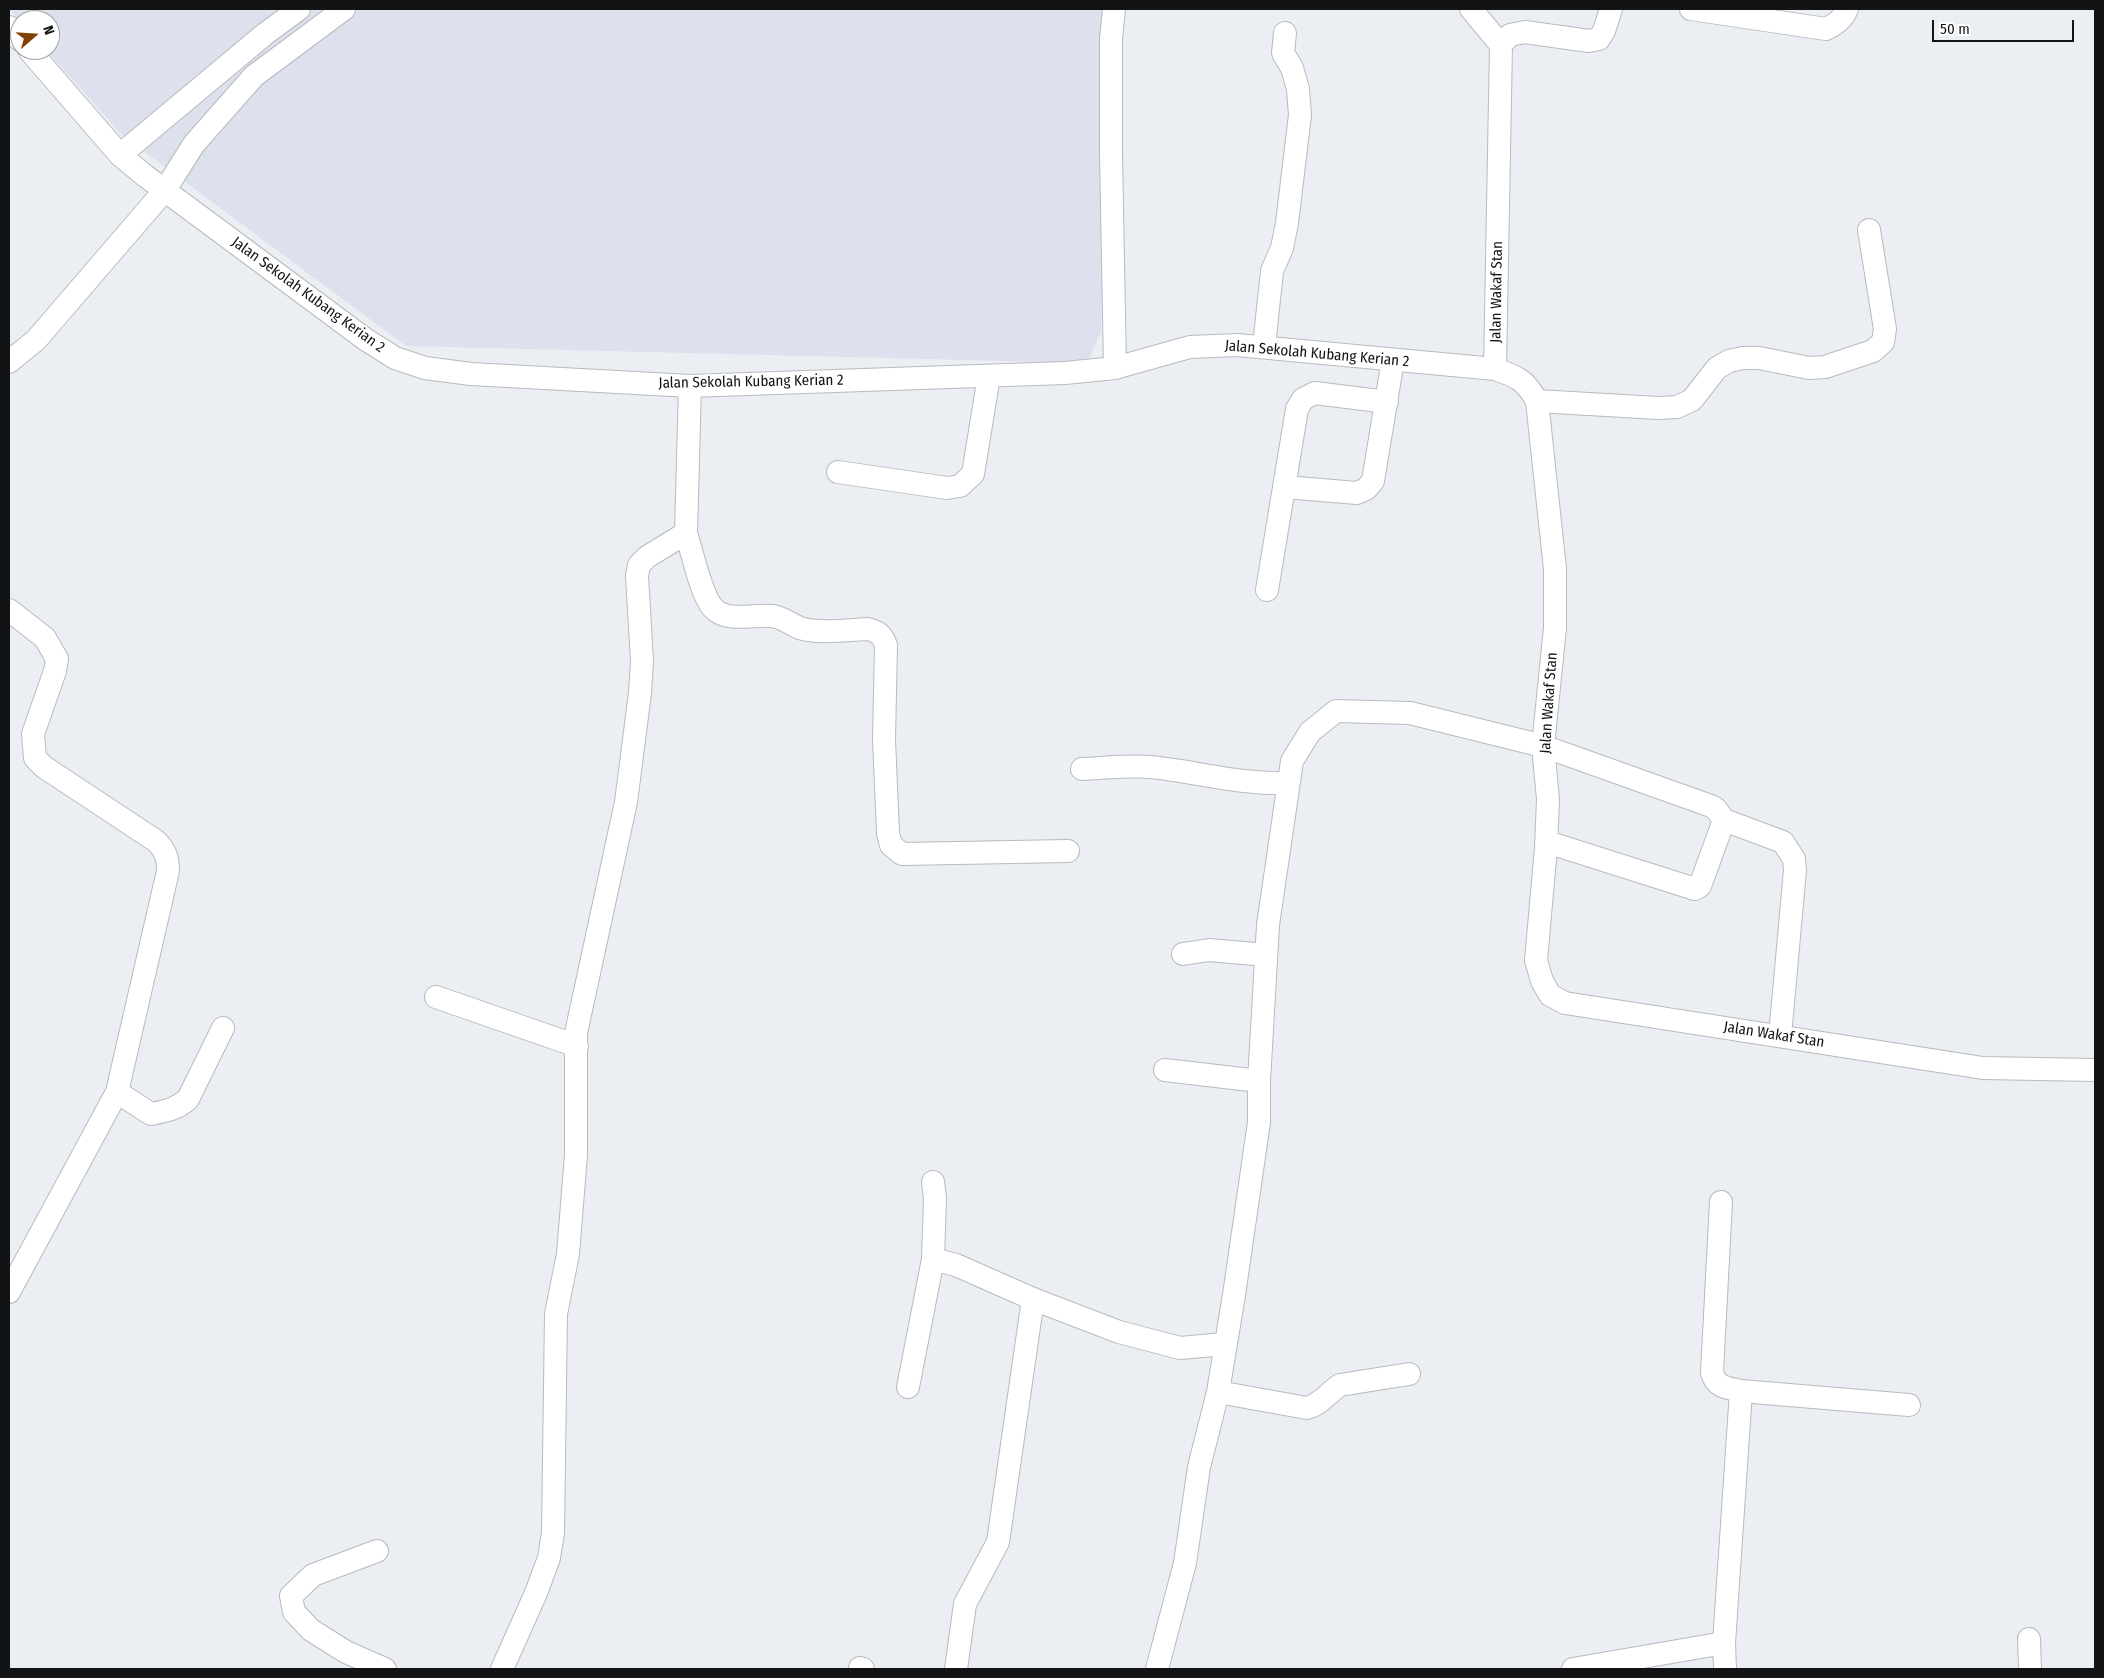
<!DOCTYPE html>
<html>
<head>
<meta charset="utf-8">
<style>
  body { margin:0 }
  #map { position:relative; width:2104px; height:1678px; overflow:hidden; background:#ebeef3; font-family:"Fira Sans Condensed",sans-serif }
  canvas { display:block }
  .frame { position:absolute; inset:0; border:10px solid #121314; pointer-events:none }
  .north { position:absolute; left:10px; top:10px; width:50px; height:50px; box-sizing:border-box; background:#fff; border:1px solid #a0a1a1; border-radius:50%; rotate:71deg; font-size:14px; font-weight:700; line-height:20px; text-align:center; color:#121314 }
  .north::after { content:''; display:block; margin:auto; width:18px; height:22px; background:#824206; clip-path:polygon(50% 0,100% 100%,50% 72%,0 100%) }
  .scale { position:absolute; left:1932px; top:20px; width:142px; height:22px; box-sizing:border-box; border:2px solid #121314; border-top:0; padding-left:6px; font-size:15px; line-height:18px; white-space:nowrap; color:#121314; -webkit-text-stroke:4px #fff; paint-order:stroke }
</style>
</head>
<body>
<div id="map">
<canvas width="2104" height="1678"></canvas>
<div class="frame"></div>
<div class="north">N</div>
<div class="scale">50 m</div>
</div>
<script>
const ctx = document.querySelector('canvas').getContext('2d');
ctx.lineJoin = 'round';
function fill(path, color) { ctx.fillStyle = color; ctx.fill(path, 'evenodd'); }
function strokePath(path, color, width, dash) { ctx.strokeStyle = color; ctx.lineWidth = width; ctx.lineCap = dash ? 'butt' : 'round'; ctx.setLineDash(dash || []); ctx.stroke(path); }
function label(font, color, halo, rows, align = 'center') {
  ctx.font = font + ' "Fira Sans Condensed",sans-serif'; ctx.lineWidth = 4; ctx.setLineDash([]); ctx.textBaseline = 'middle'; ctx.strokeStyle = halo; ctx.fillStyle = color; for (const [text, x, y, turn = 0] of rows) {
    ctx.save(); ctx.translate(x, y); ctx.rotate((+turn || 0) * Math.PI / 180); ctx.textAlign = isNaN(turn) ? turn : align; if (halo) ctx.strokeText(text, 0, 0); ctx.fillText(text, 0, 0); ctx.restore();
  }
}
fill(new Path2D(`
  M9 9H1108L1101 332 1087 363 406 346 122 135 46 50H50V20L20 21Z`), '#dce1ed');
const minor = new Path2D(`
  M1114 9 1111 39V153L1115 368
  M1471 9 1501 45
  M1691 9 1826 29C1836 24 1843 19 1847 9
  M9 27 20 40
  M29 50 120 155 144 175 365 339 395 358 425 368 471 374 690 386 1065 373 1115 368 1190 347 1237 345 1495 369C1518 377 1525 380 1537 401L1555 569V628L1543 746 1548 799 1546 848 1536 960 1542 981 1550 995 1565 1003 1983 1068 2095 1070
  M120 155 265 34 299 9
  M1264 346 1272 271 1282 248 1287 223 1300 115 1298 89 1292 68 1283 53 1285 33
  M9 362 36 340 165 190 194 144 254 76 344 9
  M1495 369 1501 45 1510 35 1525 32 1589 41 1599 39 1604 31 1611 9
  M1537 401 1658 408 1677 407 1692 400 1717 368 1729 361 1743 358H1759L1809 368 1825 367 1873 351 1883 342 1885 329 1869 230
  M838 472 947 488 960 486 973 474 989 376
  M1285 487 1357 493 1366 489 1373 481 1393 360
  M686 533C692 551 701 595 713 608 727 623 754 614 772 616 782 617 790 624 800 628 818 634 848 630 868 629 879 632 882 635 886 645L884 739 888 833 891 845 902 854 1068 851
  M1267 590 1297 409 1303 399 1315 393 1387 402
  M9 610 45 638 57 659 55 671 33 734 35 758 44 767 156 841C165 850 168 857 168 871L117 1092 9 1292
  M1082 769C1104 768 1129 765 1151 767 1198 772 1242 785 1289 783
  M1547 842 1695 889 1700 886 1724 820
  M1183 954 1209 950 1266 955
  M436 997 577 1046
  M1165 1070 1259 1081
  M117 1092 151 1114C166 1111 177 1109 188 1099L223 1028
  M933 1182 935 1198 933 1259 956 1265 1033 1299 1119 1332 1180 1348 1225 1344
  M1721 1202 1712 1372C1715 1388 1729 1388 1741 1391L1724 1643 1725 1669
  M908 1387 933 1259
  M1741 1391 1909 1405
  M1218 1392 1307 1408C1321 1404 1328 1393 1340 1385L1409 1374
  M377 1551 313 1575 291 1596 294 1612 311 1630 346 1652 385 1669
  M2029 1639 2030 1669
  M860 1668 863 1669
  M502 1669 536 1593 549 1558 553 1533 556 1314 568 1254 576 1155V1033L626 802 640 693 642 661 637 576 639 565 647 557 686 533 690 386
  M956 1669 965 1604 998 1542 1033 1299
  M1157 1669 1185 1563 1199 1467 1218 1392 1234 1295 1259 1122V1081L1268 925 1292 761 1310 732 1336 711 1410 713 1543 746 1711 806 1716 809 1724 820 1783 842 1794 859 1795 870 1780 1036
  M1573 1669 1724 1643`);
strokePath(minor, '#b8babf', 24);
strokePath(minor, '#fff', 22);
label('15px', '#121314', '#fff', [
  ["Jalan Wakaf Stan",1497,292,-89],
  ["Jalan Sekolah Kubang Kerian 2",308,295,36],
  ["Jalan Sekolah Kubang Kerian 2",1317,354,5],
  ["Jalan Sekolah Kubang Kerian 2",751,382,-1],
  ["Jalan Wakaf Stan",1549,703,-86],
  ["Jalan Wakaf Stan",1774,1035,9]
]);
</script>
</body>
</html>
